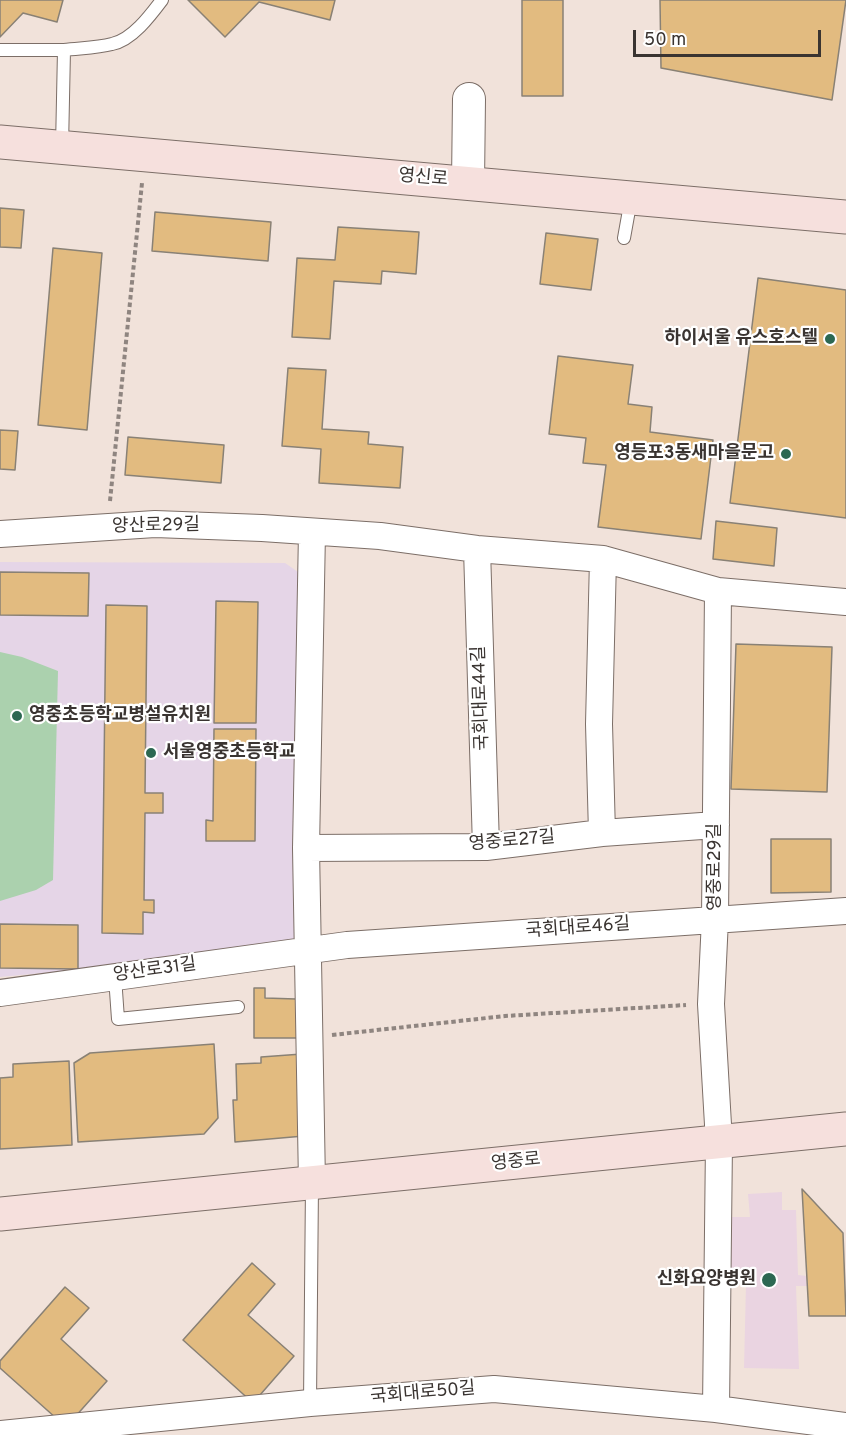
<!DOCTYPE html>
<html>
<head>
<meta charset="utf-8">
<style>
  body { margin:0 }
  #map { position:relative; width:846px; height:1435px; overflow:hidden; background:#f1e2da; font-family:Overpass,sans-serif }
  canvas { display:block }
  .scale { position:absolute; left:633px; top:30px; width:188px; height:27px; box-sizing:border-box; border:3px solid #3a3431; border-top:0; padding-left:8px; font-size:18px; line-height:21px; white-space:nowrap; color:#3a3431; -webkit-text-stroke:4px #fff; paint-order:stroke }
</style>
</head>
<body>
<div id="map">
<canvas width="846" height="1435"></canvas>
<div class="scale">50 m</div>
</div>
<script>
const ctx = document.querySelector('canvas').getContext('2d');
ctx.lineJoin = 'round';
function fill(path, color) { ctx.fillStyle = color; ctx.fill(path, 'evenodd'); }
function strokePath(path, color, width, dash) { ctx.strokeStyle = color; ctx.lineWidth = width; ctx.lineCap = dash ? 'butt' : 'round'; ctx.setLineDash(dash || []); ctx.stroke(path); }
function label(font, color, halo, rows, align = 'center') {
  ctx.font = font + ' Overpass,"Noto Sans KR",sans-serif'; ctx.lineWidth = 4.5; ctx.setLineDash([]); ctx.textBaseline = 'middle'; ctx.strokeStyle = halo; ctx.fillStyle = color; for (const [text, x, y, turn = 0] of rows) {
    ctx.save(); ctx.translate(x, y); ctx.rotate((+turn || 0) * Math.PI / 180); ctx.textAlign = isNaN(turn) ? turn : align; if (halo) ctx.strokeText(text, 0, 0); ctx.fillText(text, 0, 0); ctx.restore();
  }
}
fill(new Path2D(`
  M0 562 285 563 301 574 302 933 286 950 0 977Z`), '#e5d5e7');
fill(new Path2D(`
  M782 1192V1210H796L798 1275 807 1276V1286H796L799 1369 744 1368 746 1284 730 1285 729 1222 732 1217H750L748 1194Z`), '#ead4e1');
fill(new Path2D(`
  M0 652 22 657 58 671 53 880 36 890 0 901Z`), '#abd1ae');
const building = new Path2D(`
  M0 0H63L57 22 23 13 0 37Z
  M188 0H335L330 20 259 2 225 37Z
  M522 0H563V96H522Z
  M660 0H846L832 100 661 68Z
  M0 208 24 210 21 248 0 247Z
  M155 212 271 222 268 261 152 251Z
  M338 227 419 232 416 274 382 271 381 284 334 281 330 339 292 337 297 258 335 260Z
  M546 233 598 239 591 290 540 284Z
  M53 248 102 253 87 430 38 425Z
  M758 278 846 290V518L730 503Z
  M558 356 633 365 628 404 652 407 650 432 713 440 701 539 598 527 606 465 583 463 586 438 549 434Z
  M288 368 326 370 322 429 369 432 368 444 403 447 400 488 319 483 321 449 282 446Z
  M0 430 18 431 15 470 0 469Z
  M128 437 224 445 221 483 125 475Z
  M716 521 777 528 774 566 713 559Z
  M0 572 89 573 88 616 0 615Z
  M216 601 258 602 256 723H214Z
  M106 605 147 606 145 793H163V813H145L144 900H154V913L143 912V934L102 933Z
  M736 644 832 647 827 792 731 789Z
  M214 729H256L255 841H206V820L213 821Z
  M771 839H831V892L771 893Z
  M0 924 78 925V969L0 968Z
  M254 988H265V998L296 999 298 1038H254Z
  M214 1044 218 1118 204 1134 78 1142 74 1063 90 1053Z
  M302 1054 304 1136 235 1142 233 1100H237L236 1064 261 1063V1057Z
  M69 1061 72 1145 0 1149V1078L13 1077V1064Z
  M802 1189 843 1233 846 1316H809Z
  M252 1263 275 1284 248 1315 294 1356 253 1403 183 1340Z
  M65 1287 89 1308 61 1339 107 1381 66 1427 0 1368V1361Z`);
fill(building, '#e2bb80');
strokePath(building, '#898175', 1.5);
const service = new Path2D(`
  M0 50H64L62 147
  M64 50C80 48 97 48 112 44 132 40 150 16 162 0
  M624 238 631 199
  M115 977 118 1019 238 1007
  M310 1403 312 1184`);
const minor = new Path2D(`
  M312 532 306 848 312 1183
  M0 534 155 524 262 528 380 536 477 549 603 559 718 591 846 602
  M477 549 486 847
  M602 833 599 724 603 559
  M306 848 486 847 602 833 716 825
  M0 993 347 945 846 911
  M716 1409 719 1142 711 1004 715 919 718 591
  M0 1434 310 1403 494 1389 716 1409 846 1426`);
const tertiary = new Path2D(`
  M468 183 469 99`);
const secondary = new Path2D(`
  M0 142 846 217
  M0 1214 846 1129`);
strokePath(service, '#7c6e67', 14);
strokePath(minor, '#7c6e67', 28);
strokePath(tertiary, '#7c6e67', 34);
strokePath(secondary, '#7c6e67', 35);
strokePath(new Path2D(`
  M110 501 142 183
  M332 1035 505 1016 686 1005`), '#8f8580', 4, [4.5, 3]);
strokePath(service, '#fff', 12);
strokePath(minor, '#fff', 26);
strokePath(tertiary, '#fff', 32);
strokePath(secondary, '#f6e0dd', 33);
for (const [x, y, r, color] of [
  [830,339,6,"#2c6852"],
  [786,454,6,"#2c6852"],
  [17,716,6,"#2c6852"],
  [151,753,6,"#2c6852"],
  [769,1280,8,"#2c6852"]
]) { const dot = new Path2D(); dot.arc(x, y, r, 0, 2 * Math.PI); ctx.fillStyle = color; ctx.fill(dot); strokePath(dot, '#fff', 2); }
label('18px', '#3a3431', '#fff', [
  ["영신로",423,179,5],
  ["양산로29길",156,527,-1],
  ["국회대로44길",482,698,-92],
  ["영중로27길",512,842,-5],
  ["영중로29길",716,867,-90],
  ["국회대로46길",578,929,-4],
  ["양산로31길",155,971,-8],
  ["영중로",516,1163,-6],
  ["국회대로50길",423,1394,-5]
]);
label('bold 18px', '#3a3431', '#fff', [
  ["하이서울 유스호스텔",818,339],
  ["영등포3동새마을문고",774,454],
  ["영중초등학교병설유치원",29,716,"left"],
  ["서울영중초등학교",163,753,"left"],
  ["신화요양병원",756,1280]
], 'right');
</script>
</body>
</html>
